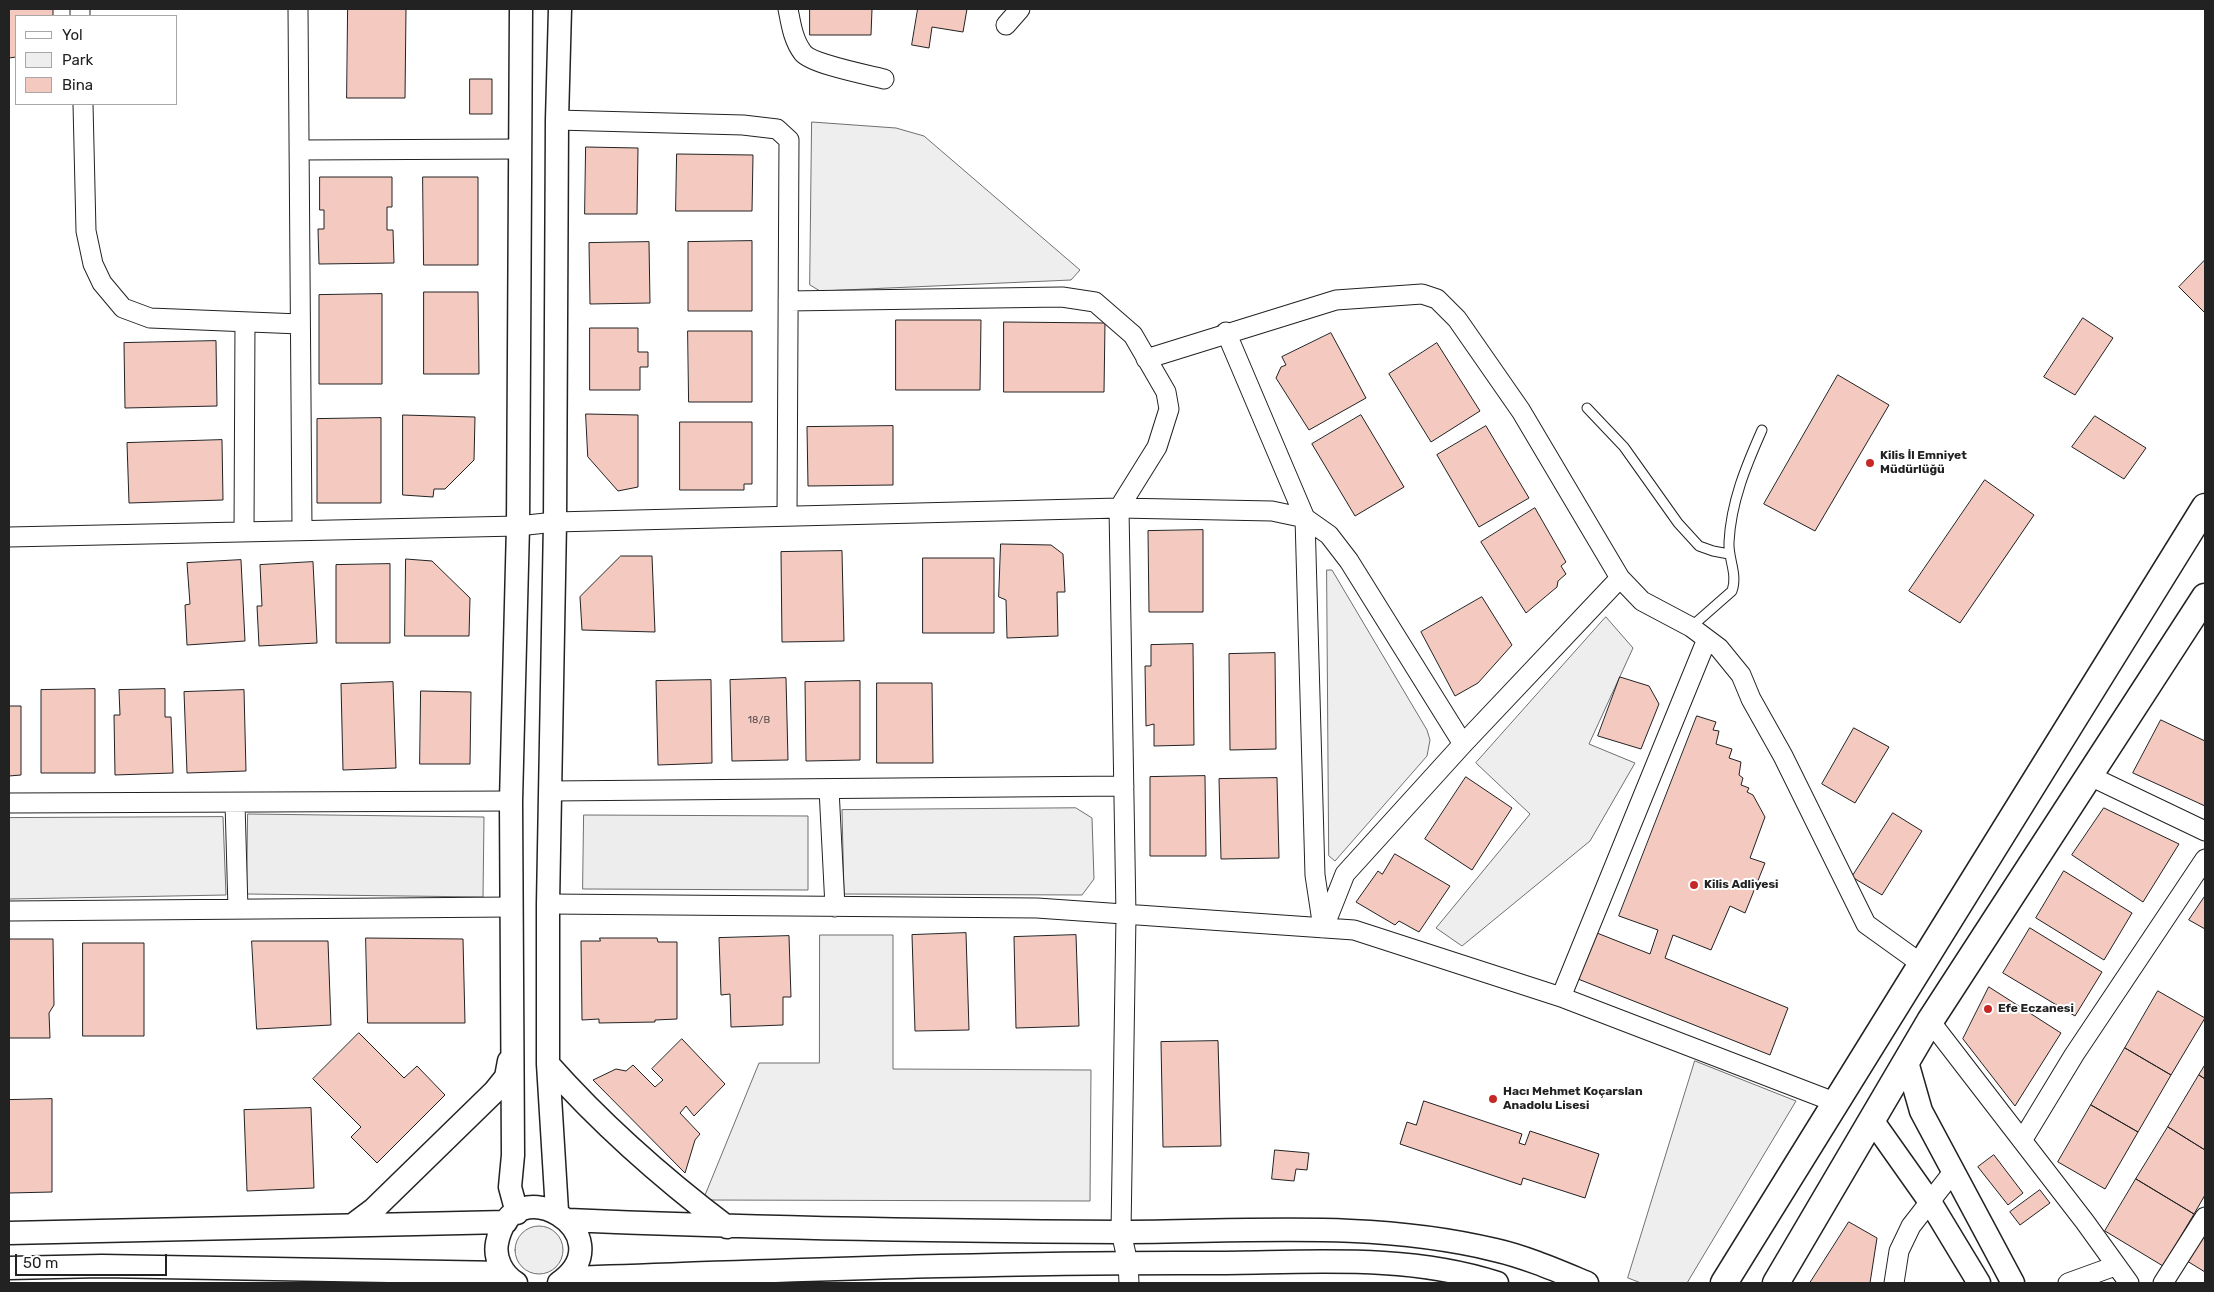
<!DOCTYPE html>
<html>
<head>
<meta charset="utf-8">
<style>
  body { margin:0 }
  #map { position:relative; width:2214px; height:1292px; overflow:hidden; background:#fff; font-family:Rubik,sans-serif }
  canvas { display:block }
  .frame { position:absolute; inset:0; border:10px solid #222; pointer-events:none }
  .legend { position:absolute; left:15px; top:15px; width:162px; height:90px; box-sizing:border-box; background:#fff; border:1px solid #a7a7a7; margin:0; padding:6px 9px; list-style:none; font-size:15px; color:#222 }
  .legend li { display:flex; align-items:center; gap:10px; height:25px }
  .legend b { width:25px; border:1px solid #a7a7a7 }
  .scale { position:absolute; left:15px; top:1254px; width:152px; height:22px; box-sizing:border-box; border:2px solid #222; border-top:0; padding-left:6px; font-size:15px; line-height:18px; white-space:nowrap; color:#222; -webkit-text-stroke:4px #fff; paint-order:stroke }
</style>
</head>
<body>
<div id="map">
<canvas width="2214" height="1292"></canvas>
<div class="frame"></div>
<ul class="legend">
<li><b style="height:6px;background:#fff"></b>Yol</li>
<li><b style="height:14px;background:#eee"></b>Park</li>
<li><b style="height:14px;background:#f3c9c0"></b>Bina</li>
</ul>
<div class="scale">50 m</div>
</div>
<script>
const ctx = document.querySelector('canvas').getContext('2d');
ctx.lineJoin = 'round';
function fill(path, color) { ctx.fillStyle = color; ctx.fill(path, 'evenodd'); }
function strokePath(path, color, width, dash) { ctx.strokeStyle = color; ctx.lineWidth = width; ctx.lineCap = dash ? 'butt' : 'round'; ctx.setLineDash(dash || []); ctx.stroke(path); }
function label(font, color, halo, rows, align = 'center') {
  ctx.font = font + ' Rubik,sans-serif'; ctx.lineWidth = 4; ctx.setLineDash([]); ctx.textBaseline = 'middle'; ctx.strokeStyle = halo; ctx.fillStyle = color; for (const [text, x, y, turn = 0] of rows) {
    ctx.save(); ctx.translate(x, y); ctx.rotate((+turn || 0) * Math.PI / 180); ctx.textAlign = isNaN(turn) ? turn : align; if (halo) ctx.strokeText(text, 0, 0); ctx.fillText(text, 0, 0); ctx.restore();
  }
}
const green = new Path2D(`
  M812 122 896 128 924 136 1080 270 1071 280 820 291 810 285Z
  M1327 570H1332L1427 730 1430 740 1427 756 1335 861 1329 856Z
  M1606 617 1633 648 1589 744 1635 763 1590 841 1462 946 1436 928 1530 814 1476 763Z
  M1076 808 1092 818 1094 879 1082 895 844 894 842 810Z
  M223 817 226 895 9 899V818Z
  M820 935H893V1069L1091 1070 1090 1201 703 1200 759 1063H819Z
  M1695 1061 1796 1101 1687 1283H1641L1628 1278Z
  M515 1250a24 24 0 1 1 48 0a24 24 0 1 1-48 0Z`);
fill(green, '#eee');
strokePath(green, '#6f6f6f', 1);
const parking = new Path2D(`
  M248 814 484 817 483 897 247 894Z
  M584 815 808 816V890L583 889Z`);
fill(parking, '#ededed');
strokePath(parking, '#6f6f6f', 1);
const building = new Path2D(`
  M9 9H53V16H16V57L9 58Z
  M348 9H406L405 98H347Z
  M810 9H872L871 35H810Z
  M918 9H967L963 32 932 27 929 48 912 45Z
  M470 79H492V114H470Z
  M586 147 638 148 637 214H585Z
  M677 154 753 155 752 211H676Z
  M320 177H392V207H387V230H393L394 263 319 264 318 229H324V210H320Z
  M423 177H478V265H424Z
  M752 241V311H688V242Z
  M649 242 650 303 590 304 589 243Z
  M2205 260V313L2179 287Z
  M424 292H478L479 374H424Z
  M382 294V384H319V295Z
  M2083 318 2113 338 2075 395 2044 377Z
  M896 320H981L980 390H896Z
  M1004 322 1105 323 1104 392H1004Z
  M590 328H638V352H648V367H640V390H590Z
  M688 331H752V402H689Z
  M1331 333 1366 398 1309 430 1276 378 1281 367 1286 365 1282 357Z
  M216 341 217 406 125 408 124 343Z
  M1437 343 1480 411 1431 442 1389 374Z
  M1838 375 1889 405 1815 531 1764 504Z
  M586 414 638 415V487L618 491 588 457Z
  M403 415 475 417 474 460 445 489H434L433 497 403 495Z
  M1361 415 1404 487 1355 516 1312 444Z
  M2095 416 2146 448 2124 479 2072 447Z
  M381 418V503H317V419Z
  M680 422H752V484H744V490H680Z
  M893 426V485L808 486 807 427Z
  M1486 426 1529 498 1479 527 1437 455Z
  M222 440 223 500 129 503 127 443Z
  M1985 480 2034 515 1960 623 1909 591Z
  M1535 508 1566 562 1561 566 1566 574 1558 581 1557 587 1526 613 1481 542Z
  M1203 530V612H1149L1148 531Z
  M1001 544 1051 545 1063 554 1065 592H1057L1058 636 1007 638 1006 600 999 597Z
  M842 551 844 641 782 642 781 552Z
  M621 556H652L655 632 582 630 580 597Z
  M923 558H994V633H923Z
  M406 559 432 561 470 598 469 636H405Z
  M241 560 245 641 187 645 185 605 190 604 187 563Z
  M313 562 317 643 259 646 257 606H262L260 565Z
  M390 564V643H336V565Z
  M1482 597 1512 645 1478 683 1455 696 1421 632Z
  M1193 644 1194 745 1154 746V724L1146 726 1145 666H1151V645Z
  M1275 653 1276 749 1230 750 1229 654Z
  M1620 677 1649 686 1659 704 1641 749 1598 736Z
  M786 678 788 760 732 761 730 680Z
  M711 680 712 763 658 765 656 681Z
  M860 681V760L806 761 805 682Z
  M393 682 396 768 343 770 341 684Z
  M877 683H932L933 763H877Z
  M95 689V773H41V690Z
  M165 689V717H171L173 773 115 775 114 715H120L119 690Z
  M244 690 246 771 187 773 184 692Z
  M421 691 471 692 470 764H420Z
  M9 706H21V775L9 776Z
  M1697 716 1716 722 1713 730 1719 731 1716 744 1732 749 1729 758 1741 762 1739 775 1743 778 1741 785 1749 788 1747 792 1753 795 1765 817 1750 858 1765 863 1745 913 1730 906 1711 950 1673 935 1665 958 1788 1008 1770 1055 1578 979 1597 933 1650 954 1658 930 1619 916Z
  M2161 720 2205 741V806L2133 773Z
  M1854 728 1889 747 1855 803 1822 784Z
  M1205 776 1206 856H1150V777Z
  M1466 777 1512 808 1472 870 1425 839Z
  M1277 778 1279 858 1221 859 1219 779Z
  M2104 808 2179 844 2143 902 2072 855Z
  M1893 813 1922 831 1882 895 1852 877Z
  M1395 854 1450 886 1419 932 1399 921 1395 925 1356 902 1378 871 1382 874Z
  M2064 871 2132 913 2104 960 2036 918Z
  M2205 896V929L2189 920Z
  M2030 928 2102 972 2075 1016 2003 973Z
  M966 933 969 1030 915 1031 912 935Z
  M1076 935 1079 1026 1016 1028 1014 937Z
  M789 936 791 997H783V1025L731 1027 730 994 721 995 719 938Z
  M366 938 463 939 465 1023H368Z
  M600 938H657L658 942H677V1019L655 1020V1022L599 1023V1019L582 1020 581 941H600Z
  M9 939H53L54 1005 49 1013 50 1038H9Z
  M252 941H328L331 1025 257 1029Z
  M83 943H144V1036H83Z
  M1989 987 2061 1033 2015 1106 1963 1039Z
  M2158 991 2205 1018 2171 1075 2125 1048Z
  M359 1033 404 1078 417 1066 445 1095 377 1163 351 1137 361 1127 313 1079Z
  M682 1039 725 1084 694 1116 686 1106 680 1113 700 1134 695 1140 685 1173 593 1080 616 1069 626 1071 633 1065 655 1087 663 1080 652 1069Z
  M1218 1041 1221 1146 1163 1147 1161 1042Z
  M2125 1048 2171 1075 2138 1132 2091 1105Z
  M2205 1065V1079L2199 1075Z
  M2199 1075 2205 1079V1150L2168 1127Z
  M52 1099V1192L9 1193V1100Z
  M1424 1101 1522 1134 1519 1143 1525 1145 1530 1131 1599 1154 1585 1198 1523 1178 1521 1185 1400 1144 1407 1122 1416 1125Z
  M2091 1105 2138 1132 2105 1189 2058 1162Z
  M311 1108 314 1188 247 1191 244 1110Z
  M2168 1127 2205 1150V1195L2194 1214 2136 1179Z
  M1275 1150 1309 1153 1307 1170 1296 1169 1294 1181 1272 1179Z
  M1994 1155 2023 1193 2008 1205 1978 1167Z
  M2136 1179 2194 1214 2163 1266 2105 1231Z
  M2040 1190 2050 1203 2020 1225 2010 1212Z
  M1849 1222 1877 1238 1870 1283H1810Z
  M2205 1229V1272L2187 1261Z`);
fill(building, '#f3c9c0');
strokePath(building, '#222', 1);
const service = new Path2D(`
  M1587 408 1624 447 1678 523 1699 546 1713 551 1729 554
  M1691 627 1732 591C1738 574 1728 559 1729 542 1731 502 1746 466 1762 430`);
const minor = new Path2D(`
  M80 9V16
  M298 9 302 529
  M788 9C791 24 793 40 803 53 812 64 868 75 884 79
  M1006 25 1020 9
  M83 104 86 231 93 264 102 283 123 308 150 318 300 324
  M557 120 743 125 777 129 789 140 787 515
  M299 150 521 149
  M788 301 1062 297 1095 302 1133 335 1166 392 1169 409 1157 447 1119 508 1126 915 1121 1232 1128 1263 1129 1283
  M1226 332 1305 518 1315 875 1323 928
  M1146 359 1336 300 1422 294 1437 299 1457 319 1521 411 1620 578 1642 601 1691 627 1719 648 1741 675 1751 699 1783 756 1866 924 1923 965
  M244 531 245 322
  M9 537 518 526 555 522 1119 508 1272 511 1305 518 1329 535 1349 561 1463 744
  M2090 776 2205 831
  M829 789 835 907
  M550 791 1124 786
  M9 803 511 801
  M235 803 238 909
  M548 904 1037 908 1354 930 1561 997 1837 1103
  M9 911 511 907
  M1324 927 1345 874 1463 744 1620 578
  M1561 997 1707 639
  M1930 1021 2085 1222 2129 1283
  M2023 1139 2074 1055 2205 859
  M1894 1283 1899 1251 1911 1226 1953 1172
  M2068 1283 2115 1266
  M2163 1283 2205 1217`);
const tertiary = new Path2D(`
  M1907 1062 1921 1111 2013 1283
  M548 1064C603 1126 661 1177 727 1227
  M1872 1120 1930 1202 1979 1283
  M557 1211 548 1064V904L555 522 557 120 560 9
  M517 1213 510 1187 513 1155 511 801 518 526 521 9
  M568 1220C752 1228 936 1231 1120 1232 1245 1232 1372 1220 1495 1250 1526 1257 1558 1271 1587 1283
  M354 1224 374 1209 494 1092 506 1077 509 1061
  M9 1233 506 1222
  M9 1268 102 1266 504 1273
  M566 1278C780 1271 995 1262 1209 1263 1305 1263 1405 1253 1497 1283
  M516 1283C503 1275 494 1259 497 1243 512 1163 627 1235 559 1283`);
const secondary = new Path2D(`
  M1724 1283 2205 507
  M1776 1283 1930 1021 2205 597`);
strokePath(service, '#222', 11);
strokePath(minor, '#222', 21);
strokePath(tertiary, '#222', 25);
strokePath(secondary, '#222', 29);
strokePath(service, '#fff', 9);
strokePath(minor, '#fff', 19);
strokePath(tertiary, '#fff', 22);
strokePath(secondary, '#fff', 26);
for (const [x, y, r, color] of [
  [1870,463,5,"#c62828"],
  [1694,885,5,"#c62828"],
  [1988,1009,5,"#c62828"],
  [1493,1099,5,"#c62828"]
]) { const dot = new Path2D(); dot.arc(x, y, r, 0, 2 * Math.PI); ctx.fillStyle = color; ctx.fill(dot); strokePath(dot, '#fff', 2); }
label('10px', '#564c4a', null, [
  ["18/B",759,720]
]);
label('bold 12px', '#222', '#fff', [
  ["Kilis İl Emniyet",1880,456],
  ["Müdürlüğü",1880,470],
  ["Kilis Adliyesi",1704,885],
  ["Efe Eczanesi",1998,1009],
  ["Hacı Mehmet Koçarslan",1503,1092],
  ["Anadolu Lisesi",1503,1106]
], 'left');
</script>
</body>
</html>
